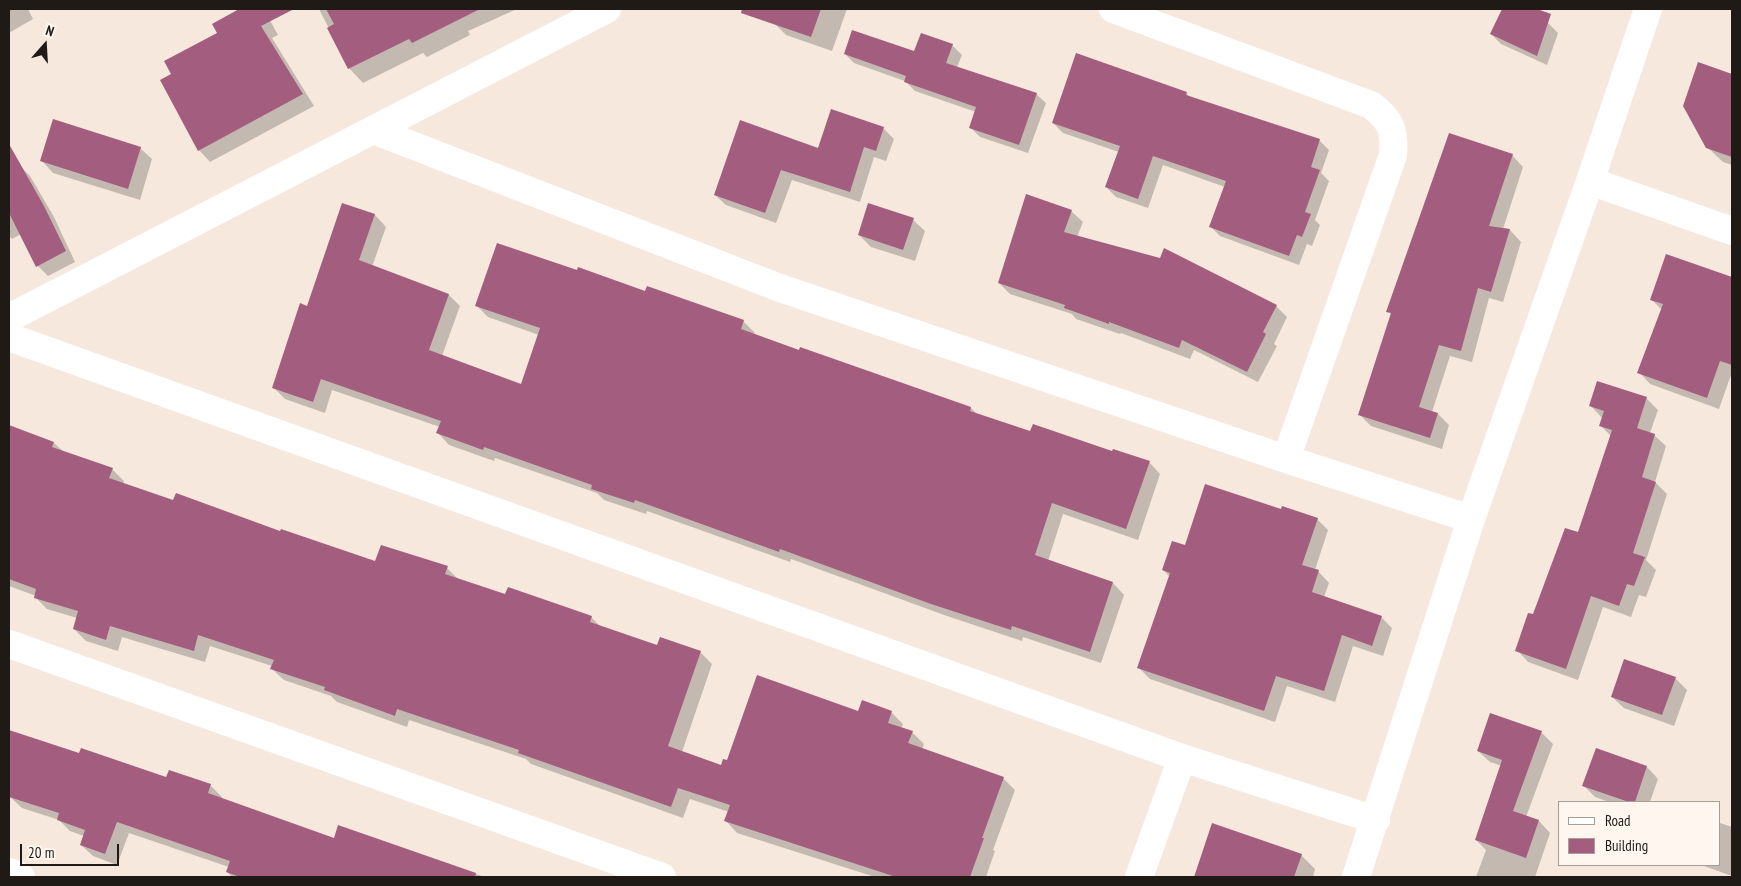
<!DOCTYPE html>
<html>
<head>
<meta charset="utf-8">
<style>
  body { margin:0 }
  #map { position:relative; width:1741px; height:886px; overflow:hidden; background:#f6e8dc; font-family:"PT Sans Narrow",sans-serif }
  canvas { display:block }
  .frame { position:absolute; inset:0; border:10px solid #1f1a16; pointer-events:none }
  .legend { position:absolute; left:1558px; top:801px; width:162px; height:65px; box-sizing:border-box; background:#fff7ef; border:1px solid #a59f98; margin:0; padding:6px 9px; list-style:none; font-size:15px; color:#1f1a16 }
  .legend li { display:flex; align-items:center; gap:10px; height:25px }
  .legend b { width:25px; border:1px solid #a59f98 }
  .north { position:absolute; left:20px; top:20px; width:50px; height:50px; -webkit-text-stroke:4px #fff7ef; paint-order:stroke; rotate:19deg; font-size:14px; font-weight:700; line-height:20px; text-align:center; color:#1f1a16 }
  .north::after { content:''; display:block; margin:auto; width:18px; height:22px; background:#1f1a16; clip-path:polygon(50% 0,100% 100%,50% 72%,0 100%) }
  .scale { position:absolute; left:20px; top:844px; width:99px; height:22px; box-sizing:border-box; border:2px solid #1f1a16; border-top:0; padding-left:6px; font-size:15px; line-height:18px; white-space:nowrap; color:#1f1a16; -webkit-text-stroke:4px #fff7ef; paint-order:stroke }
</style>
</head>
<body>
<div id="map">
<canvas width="1741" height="886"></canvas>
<div class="frame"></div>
<ul class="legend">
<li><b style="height:6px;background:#fff"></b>Road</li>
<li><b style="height:14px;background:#a25d7f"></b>Building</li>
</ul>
<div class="north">N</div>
<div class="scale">20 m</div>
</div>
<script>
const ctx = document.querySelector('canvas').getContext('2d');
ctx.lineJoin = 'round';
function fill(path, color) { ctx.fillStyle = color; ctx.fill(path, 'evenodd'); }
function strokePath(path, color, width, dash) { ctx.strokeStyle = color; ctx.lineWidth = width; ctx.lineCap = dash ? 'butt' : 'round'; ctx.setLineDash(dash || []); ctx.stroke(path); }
fill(new Path2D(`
  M9 9H28L33 19 9 33Z
  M242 9H261L266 13 278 35 272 38 314 106 210 162 199 150 173 74 218 34 213 24Z
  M319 9H517L468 31 470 35 427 57 423 53 363 83 349 68Z
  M780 9H847L832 51 786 35 775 24Z
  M1503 9H1517L1548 23 1558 33 1547 65 1501 44 1491 34Z
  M952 45 962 55 957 67 1036 94 1046 103 1028 153 980 137 971 128 976 112 915 91 905 81 854 63 845 54 915 52Z
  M1699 63 1732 75V165L1723 162 1707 147Z
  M1186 93 1192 99 1319 140 1329 150 1321 173 1329 181 1315 220 1320 225 1312 246 1307 244 1299 265 1220 236 1210 226 1225 187 1163 165 1148 208 1116 197 1106 187 1119 152 1063 133 1053 123Z
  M883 128 894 139 886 161 874 157 860 202 792 180 776 223 726 205 715 195 818 149Z
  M140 148 152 159 140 200 53 173 42 161Z
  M1512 155 1523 167 1503 229 1510 230 1521 242 1503 302 1489 298 1472 362 1450 356 1432 412 1438 414 1449 425 1442 449 1371 426 1360 415 1392 315 1388 311Z
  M20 166 30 176 54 217 75 262 48 276 38 266 21 234 12 239 9 236V172Z
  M343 204 375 215 386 227 372 267 449 295 460 306 442 356 522 385 539 335 488 317 477 306 578 272 743 321 755 333 754 335 800 351 801 349 971 408 977 414 1031 433 1149 462 1160 474 1138 540 1063 514 1048 561 1113 583 1124 595 1101 663 1023 637 1022 641 944 615 791 559 790 562 647 511 646 514 604 500 597 493 495 458 494 461 449 445 438 433 440 427 332 390 325 413 285 399 273 387 308 307Z
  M1071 211 1083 222 1077 237 1276 306 1287 317 1274 344 1277 346 1258 382 1194 350 1190 359 1121 333 1120 334 1076 319 1072 314 1010 294 999 283Z
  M913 220 925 231 915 261 871 247 859 235Z
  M1666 256 1732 278V372L1719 409 1650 384 1639 372 1662 310 1651 299Z
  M1646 398 1658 410 1650 433 1654 435 1666 446 1655 482 1667 494 1646 560 1656 570 1646 597 1639 595 1631 617 1603 607 1578 680 1528 662 1517 650 1579 534 1611 436 1601 426 1602 418 1591 406Z
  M9 427 54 443 64 452 112 469 124 481 123 484 174 502 281 533 376 563 447 568 459 580 506 596 591 617 601 627 658 647 700 652 712 664 682 752 722 767 728 762 859 713 891 712 903 724 901 729 912 732 924 744 922 750 1003 778 1015 790 993 850 995 851 986 877H875L737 833 726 821 729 812 690 799 683 818 531 764 526 759 409 720 407 727 337 702 331 696 284 680 272 669V666L210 646 205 662 122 637 118 651 86 641 74 629 77 618 47 609 35 597 36 596 9 586Z
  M1281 510 1317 519 1328 530 1315 570 1318 571 1329 583 1324 597 1381 617 1392 628 1383 656 1353 646 1335 702 1287 686 1275 722 1150 679 1139 668 1170 577 1163 570 1185 547Z
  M1675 678 1687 690 1674 726 1624 708 1612 697Z
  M9 731 80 754 167 779 210 785 222 797 221 799 334 840 339 827 485 877H232L227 872 229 867 129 833 117 865 93 856 81 845 84 836 70 831 59 820 22 808 9 796Z
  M1541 732 1553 744 1526 817 1539 821 1550 833 1535 877H1476L1486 850 1476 840 1502 766 1490 762 1478 751Z
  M1647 767 1658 779 1650 802H1609L1595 797 1584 786Z
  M1720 823 1732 827V876L1701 865H1720Z
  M1301 855 1315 869 1313 877H1201L1196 873Z`), '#0003');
fill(new Path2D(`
  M239 9H294L261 26 303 94 198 151 160 80 171 74 164 61 217 33 212 24Z
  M326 9H480L412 43 409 39 348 69 327 28 334 24Z
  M742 9H821L811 37 741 13Z
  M1502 9H1537L1551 14 1537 56 1490 34Z
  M852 30 914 51 921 33 953 44 946 63 1037 93 1019 145 969 128 976 107 904 82 906 76 844 54Z
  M1076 53 1187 92 1186 95 1320 139 1311 167 1320 170 1305 212 1311 214 1302 237 1297 235 1289 256 1209 227 1226 181 1153 156 1138 199 1105 187 1120 146 1052 123Z
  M1698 62 1732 74V157L1706 148 1683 106Z
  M831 109 884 127 876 151 864 147 850 192 781 170 765 213 714 195 740 120 818 148Z
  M53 119 141 147 128 189 40 161Z
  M1449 133 1513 154 1489 226 1510 229 1491 292 1478 288 1461 351 1439 345 1419 407 1438 413 1430 438 1358 415 1391 313 1386 312Z
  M9 144 44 206 66 251 36 267 9 213Z
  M1026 194 1072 210 1064 232 1160 258 1164 248 1277 305 1263 332 1266 334 1247 372 1182 340 1179 348 1109 322V324L1064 308 1065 305 998 283Z
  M342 203 375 214 359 260 449 294 429 350 521 384 540 328 475 306 497 243 577 270 578 267 645 291 647 286 744 320 741 329 799 350 800 347 971 407 970 411 1030 431 1033 424 1112 451 1113 449 1150 461 1126 529 1052 503 1035 555 1113 582 1090 652 1012 626 1011 630 931 604 780 549 779 552 635 500 634 503 591 489 592 485 484 447 483 450 436 433 441 421 321 379 313 402 272 388 300 303 307 306Z
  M868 203 914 218 903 250 858 235Z
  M1666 254 1732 277V365L1720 361 1707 398 1637 373 1663 304 1650 300Z
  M1597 381 1647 397 1637 428 1655 434 1642 477 1656 482 1633 553 1645 557 1634 586 1627 584 1619 606 1591 596 1566 669 1515 651 1528 613 1533 614 1565 528 1578 532 1612 430 1599 426 1604 411 1589 406Z
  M9 425 54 442 52 447 113 468 109 478 173 500 176 493 280 531 281 529 375 561 381 545 448 566 445 574 505 594 508 587 566 607 592 616 590 622 657 645 660 637 701 651 668 746 721 765 723 759 727 760 757 675 858 711 862 700 892 711 888 723 913 731 908 743 1004 777 982 838H984L970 877H896L724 821 730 805 678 788 671 807 518 753 519 750 397 709 395 716 324 690 325 687 270 669 274 660 198 635 194 651 110 626 106 640 73 629 78 611 34 598 36 589 9 579Z
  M1205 484 1281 509 1282 506 1318 518 1302 565 1319 570 1312 592 1382 616 1372 646 1342 635 1324 691 1276 676 1264 711 1137 668 1170 573 1162 570 1172 541 1185 545Z
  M1624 659 1676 677 1662 715 1611 697Z
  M1490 713 1542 731 1513 811 1539 820 1526 858 1475 840 1502 760 1477 751Z
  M9 730 79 753 81 748 166 777 169 770 211 784 208 793 334 838 338 825 476 873 475 877H240L226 872 230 861 117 822 105 854 80 845 85 830 57 820 59 813 9 797Z
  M1596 748 1647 766 1635 802H1629L1582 786Z
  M1212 823 1302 854 1294 877H1194Z`), '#a25d7f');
strokePath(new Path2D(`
  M1113 9 1371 105C1391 120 1395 130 1393 155L1286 459
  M373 130 780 288 1286 459 1471 519
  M1590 181 1732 231
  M9 318 607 9
  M9 337 1182 758 1376 820
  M9 644 662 877
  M1139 877 1182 758
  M1356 877 1471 519 1590 181 1648 9`), '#fff', 28);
strokePath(new Path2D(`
  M9 872 21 877`), '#fff', 28);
</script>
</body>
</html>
